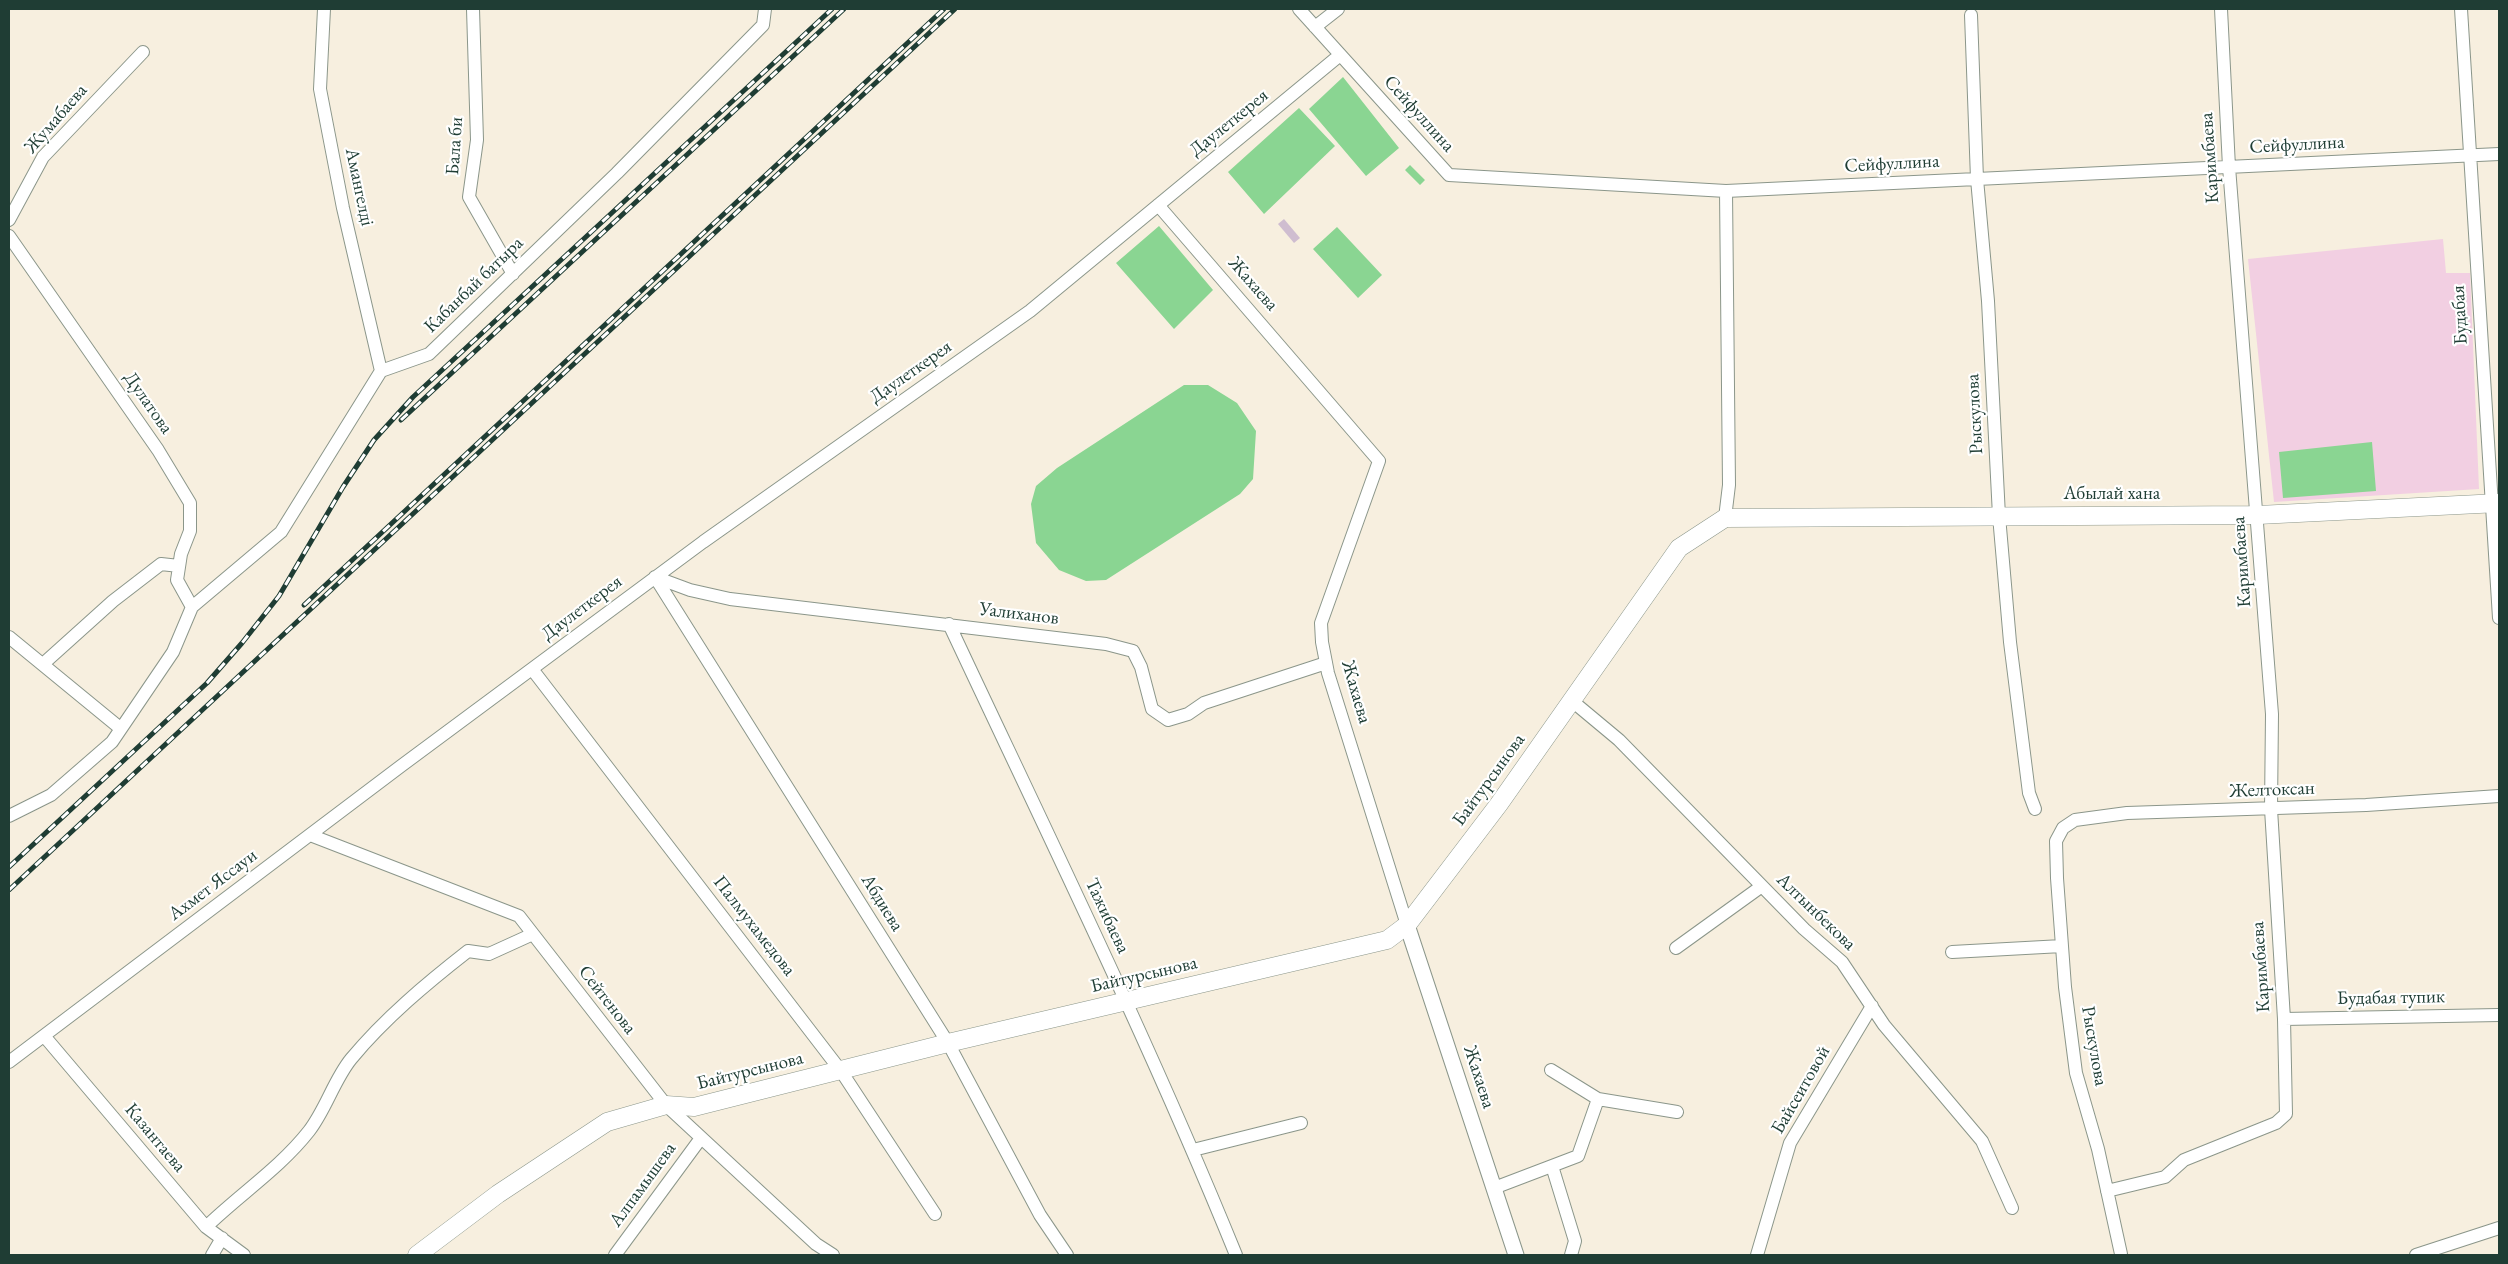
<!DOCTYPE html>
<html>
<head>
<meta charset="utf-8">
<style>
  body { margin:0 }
  #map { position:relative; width:2508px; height:1264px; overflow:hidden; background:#f7efdf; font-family:"EB Garamond",serif }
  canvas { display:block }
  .frame { position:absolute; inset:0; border:10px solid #1f3d34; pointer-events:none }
</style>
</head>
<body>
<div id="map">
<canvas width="2508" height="1264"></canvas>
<div class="frame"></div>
</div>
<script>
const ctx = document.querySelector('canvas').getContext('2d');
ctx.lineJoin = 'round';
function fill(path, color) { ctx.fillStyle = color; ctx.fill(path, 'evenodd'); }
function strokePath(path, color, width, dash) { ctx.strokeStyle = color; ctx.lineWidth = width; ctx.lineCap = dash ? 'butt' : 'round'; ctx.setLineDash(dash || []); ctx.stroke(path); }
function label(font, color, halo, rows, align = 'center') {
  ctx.font = font + ' "EB Garamond",serif'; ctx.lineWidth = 4.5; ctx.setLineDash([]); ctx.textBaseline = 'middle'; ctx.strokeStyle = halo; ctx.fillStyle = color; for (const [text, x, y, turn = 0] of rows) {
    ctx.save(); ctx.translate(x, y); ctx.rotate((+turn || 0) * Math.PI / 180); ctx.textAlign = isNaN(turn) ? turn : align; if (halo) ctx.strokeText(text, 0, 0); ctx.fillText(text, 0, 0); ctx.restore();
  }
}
fill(new Path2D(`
  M2443 239 2446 273H2470L2479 489 2274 502 2248 259Z`), '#f2cfe2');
fill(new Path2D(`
  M1284 219 1300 238 1294 243 1278 224Z`), '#cfbdd0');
fill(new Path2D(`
  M1343 77 1399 148 1366 176 1309 109Z
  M1299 108 1335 146 1264 214 1228 172Z
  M1410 165 1425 180 1420 185 1405 170Z
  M1159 226 1213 290 1174 329 1116 263Z
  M1337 227 1382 275 1358 298 1313 249Z
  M1184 385H1208L1237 403 1256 431 1253 479 1240 494 1106 580 1086 581 1059 570 1036 543 1031 504 1036 486 1057 468Z
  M2372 442 2376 491 2283 498 2279 452Z`), '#8ad592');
const minor = new Path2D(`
  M324 9 320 89 343 208 381 371
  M473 9 477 140 469 197 513 274
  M1299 9 1449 175 1726 191 2499 154
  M2461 9 2499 618
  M1971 15 1977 179 1988 301 1999 516 2010 642 2029 793 2035 809
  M1315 27 1338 9
  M1158 205 1379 461 1321 623 1322 642 1328 673 1407 925
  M9 220 43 157 143 52
  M9 236 158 450 190 503V531L181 554 177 580 192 607
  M1725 518 1729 485 1726 191
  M655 577 948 1043 1040 1215 1067 1255
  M655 577 690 590 730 599 1106 644 1133 651 1141 667 1152 709 1168 720 1188 714 1204 703 1326 663
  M949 624C1047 833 1149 1041 1236 1255
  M9 637 120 728
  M43 664 113 601 161 564 179 566
  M532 669 841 1071 935 1214
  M1571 700 1619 740 1804 929 1842 962 1884 1025 1982 1141 2012 1208
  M9 816 51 795 112 742 173 652 192 607 281 532 381 371 429 354 617 173 763 25 765 9
  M310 835 519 916 666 1105 816 1244 833 1255
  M1676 948 1762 886
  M1952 952 2062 946
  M2284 1019 2499 1015
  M45 1037 206 1227 244 1255
  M9 1062 401 766 703 542 1030 311 1340 55
  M1598 1099 1677 1112
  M1193 1150 1301 1123
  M1552 1166 1575 1241 1571 1255
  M1494 1188 1578 1156 1598 1099 1551 1070
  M2107 1191 2165 1177 2184 1160 2276 1123 2286 1114 2284 1019 2271 809 2272 714 2229 167 2221 9
  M206 1227C240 1194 280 1168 309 1131 326 1109 334 1080 351 1059 385 1018 427 983 468 951L489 954 533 934
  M2121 1254 2098 1149 2076 1073 2065 987 2057 878 2056 841 2063 828 2075 820 2127 813 2366 805 2499 796
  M212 1255 222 1238
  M615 1255 701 1138
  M1757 1255 1790 1143 1872 1006
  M2416 1255 2499 1228`);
const tertiary = new Path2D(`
  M1407 925 1516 1255`);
const secondary = new Path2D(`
  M417 1255 498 1194 607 1122 666 1105 694 1107 948 1043 1387 940 1407 925 1499 804 1679 548 1725 518 2258 515 2499 503`);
strokePath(minor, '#8b968a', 14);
strokePath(tertiary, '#8b968a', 17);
strokePath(secondary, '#8b968a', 19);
strokePath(minor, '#fff', 12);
strokePath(tertiary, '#fff', 15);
strokePath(secondary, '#fff', 18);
const rail = new Path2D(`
  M401 420 844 9
  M304 605 944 9
  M9 867 207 683 242 643 279 596 343 487 374 440 413 397 832 9
  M9 890 955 9`);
strokePath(rail, '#1f3d34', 5);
strokePath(rail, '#fff', 3, [9]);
label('19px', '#1f3d34', '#fff', [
  ["Сейфуллина",1419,114,48],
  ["Жумабаева",56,119,-49],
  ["Даулеткерея",1229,123,-39],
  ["Сейфуллина",2297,145,-3],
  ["Бала би",455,146,-86],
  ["Каримбаева",2210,158,-94],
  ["Сейфуллина",1892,164,-3],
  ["Амангелді",359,187,78],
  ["Жахаева",1253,284,49],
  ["Кабанбай батыра",474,285,-44],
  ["Будабая",2460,315,-93],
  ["Даулеткерея",911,372,-35],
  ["Дулатова",148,403,55],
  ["Рыскулова",1975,414,-93],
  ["Абылай хана",2112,494],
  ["Каримбаева",2242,562,-94],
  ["Даулеткерея",582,608,-37],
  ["Уалиханов",1019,614,7],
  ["Жахаева",1356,692,74],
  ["Байтурсынова",1489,780,-54],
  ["Желтоксан",2272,790,-2],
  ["Ахмет Яссауи",213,885,-37],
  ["Абдиева",882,903,58],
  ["Алтынбекова",1816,912,44],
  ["Тажибаева",1107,916,65],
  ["Палмухамедова",754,926,52],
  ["Каримбаева",2261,967,-94],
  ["Байтурсынова",1144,975,-13],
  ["Будабая тупик",2391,998,-1],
  ["Сейтенова",607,1000,52],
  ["Рыскулова",2094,1046,80],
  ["Байтурсынова",750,1071,-14],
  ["Жахаева",1479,1077,72],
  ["Байсеитовой",1801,1090,-60],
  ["Казантаева",155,1138,50],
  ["Алпамышева",643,1185,-54]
]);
</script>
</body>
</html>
